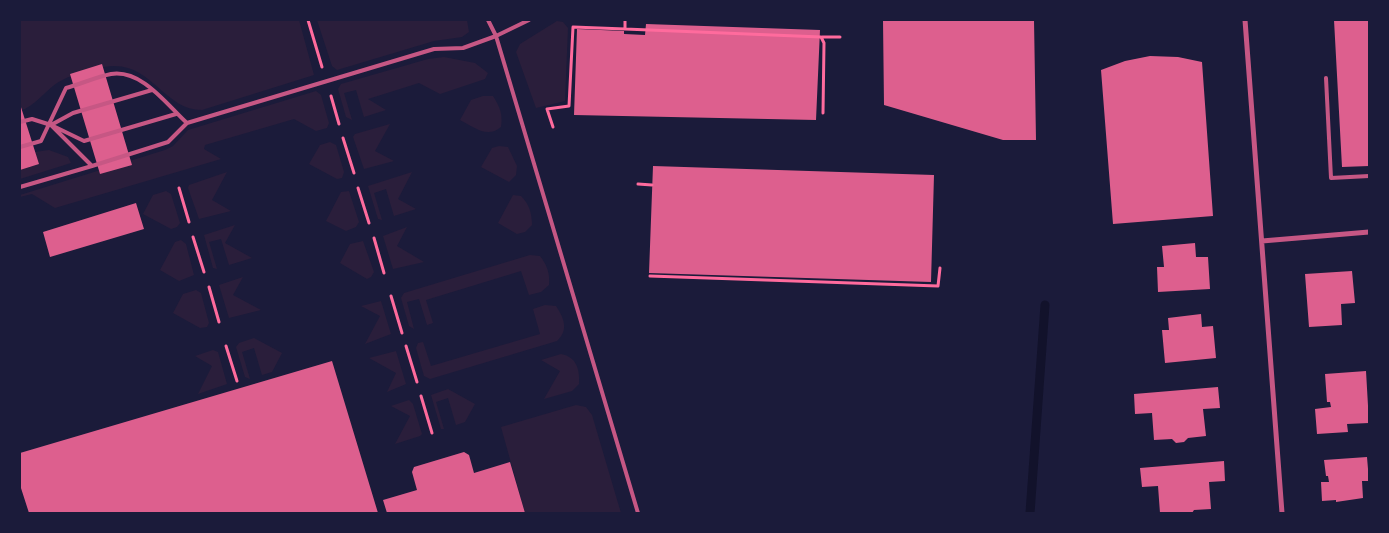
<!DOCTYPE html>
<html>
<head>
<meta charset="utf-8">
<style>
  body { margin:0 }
  #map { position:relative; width:1389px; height:533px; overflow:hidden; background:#1b1b3a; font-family:"Public Sans",sans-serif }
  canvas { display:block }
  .frame { position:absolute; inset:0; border:21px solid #1b1b3a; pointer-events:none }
</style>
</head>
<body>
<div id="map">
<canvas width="1389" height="533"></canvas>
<div class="frame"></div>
</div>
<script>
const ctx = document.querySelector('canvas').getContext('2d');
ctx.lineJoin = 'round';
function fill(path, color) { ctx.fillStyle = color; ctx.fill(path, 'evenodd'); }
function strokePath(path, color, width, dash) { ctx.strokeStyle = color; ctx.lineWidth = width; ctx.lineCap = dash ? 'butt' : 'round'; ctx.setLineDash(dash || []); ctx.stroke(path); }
fill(new Path2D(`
  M20 20H299L314 75 202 110C162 110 151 58 104 67 90 70 69 75 57 83 44 92 35 106 20 111Z
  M317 20H467L469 32 462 37 434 41 337 70 332 66Z
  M557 21 563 22 568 28 565 101 536 108 516 52 520 44Z
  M444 57 475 63 488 73 485 79 440 94 419 83 368 99 386 110 364 117 356 90 344 93 352 120 346 117 338 89 341 84 428 59Z
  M316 91 321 95 329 123 327 128 316 131 294 119 205 145 204 149 221 159 55 208 32 194 20 197V195L165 150 173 146 188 130Z
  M483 96H493C500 107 503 114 501 127 487 139 474 127 460 120L471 100Z
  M390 124 375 151 394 161 364 169 353 137 355 134Z
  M330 142 336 145 344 172 342 178 337 179 309 164 320 145Z
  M499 146 508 147 517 166 516 175 509 182 481 167 492 148Z
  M49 150 68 157 71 163 20 179V170L35 152Z
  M227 172 212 200 231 211 199 219 188 188 189 185Z
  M412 172 398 199 416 209 394 216 386 189 374 193 382 220 378 219 368 186Z
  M166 191 171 194 180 223 177 227 171 229 143 214 153 195Z
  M349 191 359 222 356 227 346 231 326 221 341 192Z
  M513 195 521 196C529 204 532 213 532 225L525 232 517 234 498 223Z
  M235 225 225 243 252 258 229 265 221 239 209 242 217 269 213 268 204 235Z
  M407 227 397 246 424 262 393 269 383 236Z
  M181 240 186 244 194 275 179 281 160 270 175 242Z
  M363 241 374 272 371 277 367 279 340 263 350 244Z
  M530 255 540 256C547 265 550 273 549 285L541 292 529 295 521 271 426 300 433 323 427 325 419 299 407 302 414 329 409 326 401 298 404 293Z
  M243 277 233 295 261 310 229 318 219 285Z
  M196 290 201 293 209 323 207 327 200 328 173 313 183 294Z
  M381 301 391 334 365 344 380 316 361 306Z
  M545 305 556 306C564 318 569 330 557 341L430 379 424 376 416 348 418 343 423 342 431 366 540 334 533 309Z
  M254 338 282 353 272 372 262 375 254 348 242 352 250 379 245 377 236 347 239 343Z
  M213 350 218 352 227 384 198 394 212 366 195 356Z
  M396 351 406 384 387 392 396 373 369 358Z
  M561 354C577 357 580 370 579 384L572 391 544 399 560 371 541 360Z
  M448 389 475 404 465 422 456 425 448 398 436 402 444 429H441L431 395Z
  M409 400 413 404 422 434 420 436 395 444 410 416 391 406Z
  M576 405 586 407 592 415 621 513H525L501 427Z`), '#2a1e3b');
strokePath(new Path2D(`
  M1030 513 1045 305`), '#12122b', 9);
fill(new Path2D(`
  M883 20H1034L1036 140H1003L884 105Z
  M1334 20H1369V166L1342 167Z
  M646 24 820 30 816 120 574 115 577 29 624 31V34L645 35Z
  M1150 56 1178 57 1202 62 1213 216 1113 224 1101 70 1125 61Z
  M102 64 132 165 100 174 70 74Z
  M20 104 39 164 20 170Z
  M653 166 934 175 931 282 649 273Z
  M136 203 144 229 50 257 43 232Z
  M1195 243 1196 257H1208L1210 289 1158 292 1157 267H1164L1162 246Z
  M1352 271 1355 303 1341 304 1342 325 1309 327 1305 274Z
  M1201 314 1202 327 1213 326 1216 358 1165 363 1162 330H1169L1168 318Z
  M332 361 378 513H29L20 485V453Z
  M1366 371 1369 423 1347 424 1348 432 1317 434 1315 409 1331 407 1330 402H1327L1325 374Z
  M1218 387 1220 408 1203 409 1206 436 1188 438 1184 442 1176 443 1172 439 1154 440 1152 413 1135 414 1134 394Z
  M464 452 469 455 474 473 510 462 525 513H387L383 500 417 490 412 472 414 467Z
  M1367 457 1369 481H1362L1363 498 1336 502V500L1322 501 1321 482H1329L1328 476H1326L1324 460Z
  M1224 461 1225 481 1209 482 1211 509 1194 510 1192 513H1160L1158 486 1142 487 1140 468Z`), '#dd5f8e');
strokePath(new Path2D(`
  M308 20 322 67
  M625 29 821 37 824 43 823 113
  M822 37H840
  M331 96 339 124
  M553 127 547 109 569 106 573 27 625 29V20
  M343 138 354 173
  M638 184 652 185
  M179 188 189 222
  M358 188 369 223
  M193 237 204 272
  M374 238 384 273
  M650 276 938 286 940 268
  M209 287 219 322
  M391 296 402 333
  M226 346 237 381
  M406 346 417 382
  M421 396 432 433`), '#ff6b9d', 3);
strokePath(new Path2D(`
  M488 20 496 36 638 513
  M1326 78 1331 178 1369 176
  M20 122 32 119 51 125 84 141 176 114
  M51 125 92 166 168 142 187 123 434 49 463 48 496 36 529 20
  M51 125 73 113 152 90
  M20 147 41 141 66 88C81 84 96 77 111 74 142 69 167 105 187 123
  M20 187 92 166`), '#c65784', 4);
strokePath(new Path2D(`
  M1245 20 1282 513
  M1262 241 1369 232`), '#c65784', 5);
</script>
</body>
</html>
